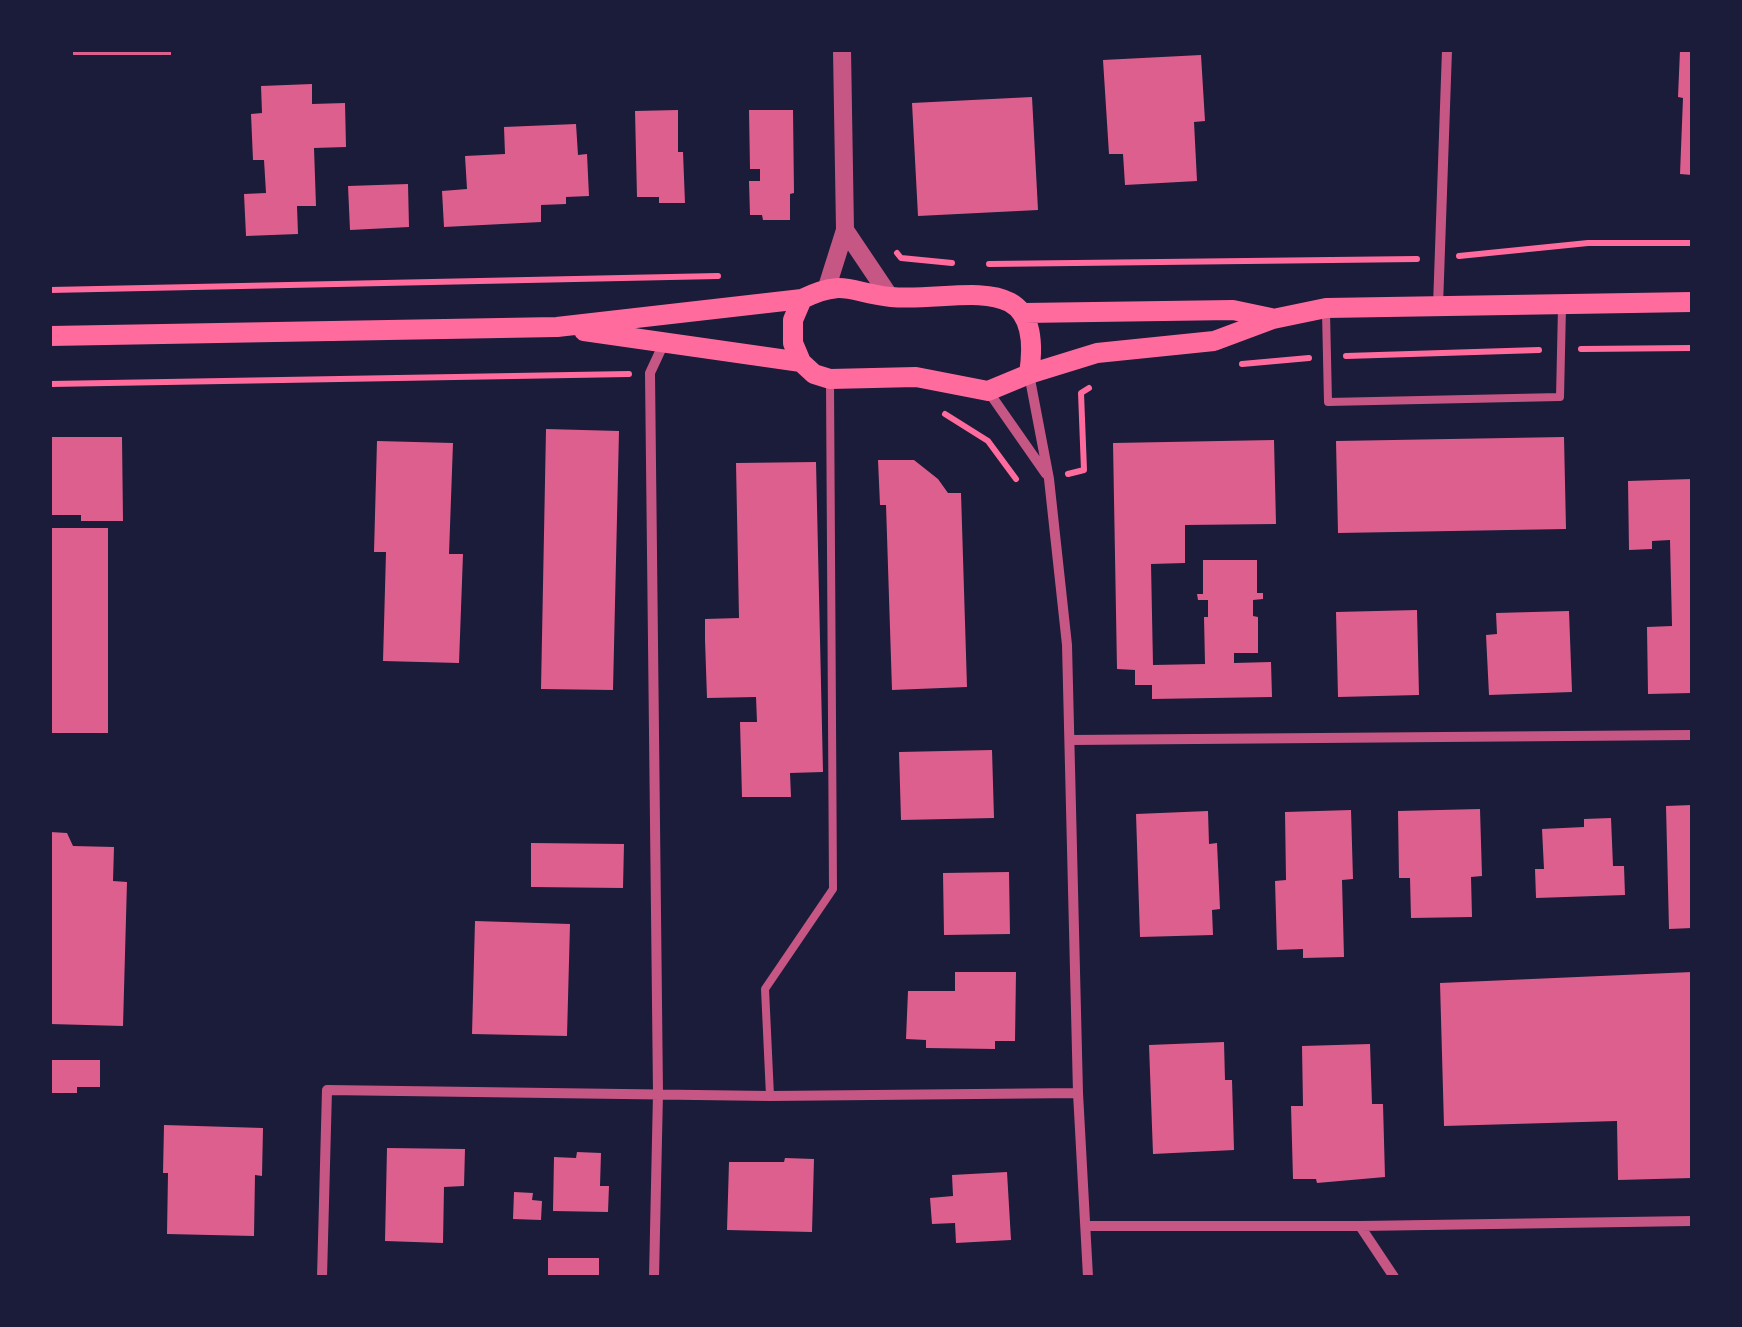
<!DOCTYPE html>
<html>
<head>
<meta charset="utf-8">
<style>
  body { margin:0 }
  #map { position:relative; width:1742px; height:1327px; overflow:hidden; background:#1b1b3a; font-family:"PT Sans Narrow",sans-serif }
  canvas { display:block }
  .frame { position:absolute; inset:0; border:52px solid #1b1b3a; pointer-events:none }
</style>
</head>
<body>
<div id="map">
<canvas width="1742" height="1327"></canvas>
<div class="frame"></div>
</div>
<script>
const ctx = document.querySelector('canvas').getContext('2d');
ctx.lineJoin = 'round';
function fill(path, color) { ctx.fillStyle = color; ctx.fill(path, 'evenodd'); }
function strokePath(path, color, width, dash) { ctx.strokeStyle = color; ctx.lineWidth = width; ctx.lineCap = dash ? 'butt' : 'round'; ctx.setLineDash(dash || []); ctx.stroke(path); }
fill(new Path2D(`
  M73 50H171V55H73Z
  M1680 50H1692V175L1680 174 1683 98 1678 97Z
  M1201 55 1205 121 1194 122 1197 181 1125 185 1123 154H1109L1103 60Z
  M312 84V104L345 103 346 147 314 148 316 206H297L298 234 246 236 244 194 266 193 264 160H253L251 114 262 113 261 86Z
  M1032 97 1038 210 918 216 912 103Z
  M678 110V152H683L685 203H659V197H637L635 111Z
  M749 110H793L794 193 790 194V220H763L762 215H750L749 181H760V169H750Z
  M576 124 578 155 587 154 589 196 566 197V204L541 205V222L444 227 442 191 467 189 465 156 505 154 504 127Z
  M408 184 409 227 350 230 348 186Z
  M546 429 619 431 613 690 541 689Z
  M50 437H122L123 521H81V515H50Z
  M1564 437 1566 529 1338 533 1336 441Z
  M1274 440 1276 524 1185 525V563L1151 564 1153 665 1205 664 1204 617H1208V600H1198L1197 594H1203V560H1257V593H1263V599L1253 600V616L1258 617V653H1234V663L1271 662 1272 697 1152 699V685H1135V670L1117 669 1113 443Z
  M377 441 453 443 449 554H463L459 663 383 661 386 552H374Z
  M878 460H914L938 479 948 493H961L967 687 892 690 886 505H880Z
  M816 462 823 772 790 773 791 797H742L740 722H757L756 697 707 698 705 640V619L739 618 736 463Z
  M1692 479V693L1648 694 1647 627 1672 626 1670 540 1652 541V549L1629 550 1628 481Z
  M50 528H108V733H50Z
  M1417 610 1419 695 1338 697 1336 612Z
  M1569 611 1572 692 1489 695 1486 635 1497 634 1496 613Z
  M992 750 994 818 901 820 899 752Z
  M1692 805V928L1669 929 1666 806Z
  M1480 809 1482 876 1471 877 1472 917 1411 918 1410 878H1399L1398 811Z
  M1351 810 1353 879 1342 880 1344 957 1303 958V949L1277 950 1275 881 1286 880 1285 812Z
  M1208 811 1209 844 1217 843 1220 909 1212 910 1213 935 1140 937 1136 814Z
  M1611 818 1613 866H1624L1625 895 1536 898 1535 869H1544L1542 829 1584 827V819Z
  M50 832 67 833 73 846 114 847 113 881 127 882 123 1026 50 1024Z
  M531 843 624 844 623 888 531 887Z
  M1009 872 1010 934 944 935 943 873Z
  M475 921 570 924 567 1036 472 1034Z
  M955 972H1016L1015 1041H995V1049L926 1048V1040L906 1039 908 991H955Z
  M1692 972V1178L1618 1180 1617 1121 1444 1126 1440 983Z
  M1224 1042 1225 1080H1232L1234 1150 1153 1154 1149 1045Z
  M1370 1044 1372 1104H1383L1385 1177 1317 1183 1316 1179H1293L1291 1106H1303L1302 1046Z
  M50 1060H100V1087H77V1093H50Z
  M164 1125 263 1128 262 1176 255 1175 254 1236 167 1234 168 1173H163Z
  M387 1148 465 1149 464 1186 444 1187 443 1243 385 1241Z
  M577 1152 601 1153 600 1186H609L608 1212 553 1211 554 1157 576 1158Z
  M785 1158 814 1159 812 1232 727 1230 729 1162H784Z
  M1007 1172 1011 1240 956 1243 955 1223 932 1224 930 1198 953 1196 952 1175Z
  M514 1192 533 1193 532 1200 542 1201 541 1220 513 1219Z
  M548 1258H599V1277H548Z`), '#dd5f8e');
strokePath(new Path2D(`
  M897 253 901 258 952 263
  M1459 256 1588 243H1692
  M989 264 1417 259
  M50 290 718 276
  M1581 349 1692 348
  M1346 356 1539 350
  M1242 364 1309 358
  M50 384 629 374
  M945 414 988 441 1016 479
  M1068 474 1084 470 1081 393 1089 388`), '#ff6b9d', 6);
strokePath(new Path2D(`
  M1326 312 1328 402 1560 397 1562 307
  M770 1096 765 989 833 889 830 382`), '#c65784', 8);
strokePath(new Path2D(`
  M1438 306 1447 50
  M1029 374 1049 479 1067 645 1078 1093 1088 1277
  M988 391 1046 474
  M1071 740 1692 735
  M1088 1226H1360L1692 1221
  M1360 1226 1394 1277
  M322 1277 327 1090 770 1096 1078 1093
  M654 1277 658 1093 650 373 664 343`), '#c65784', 10);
strokePath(new Path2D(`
  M845 230 890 297
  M827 287 845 230 842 50`), '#c65784', 18);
strokePath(new Path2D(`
  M802 299 793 320V343L801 362 814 374 830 379 916 377 988 391 1029 374 1097 353 1214 341 1273 319 1326 308 1692 302
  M1024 313 1233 310 1271 318
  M584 331 801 362
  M50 336 557 327 802 299C845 278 850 293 891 297 959 303 1046 264 1029 374`), '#ff6b9d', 20);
</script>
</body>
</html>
